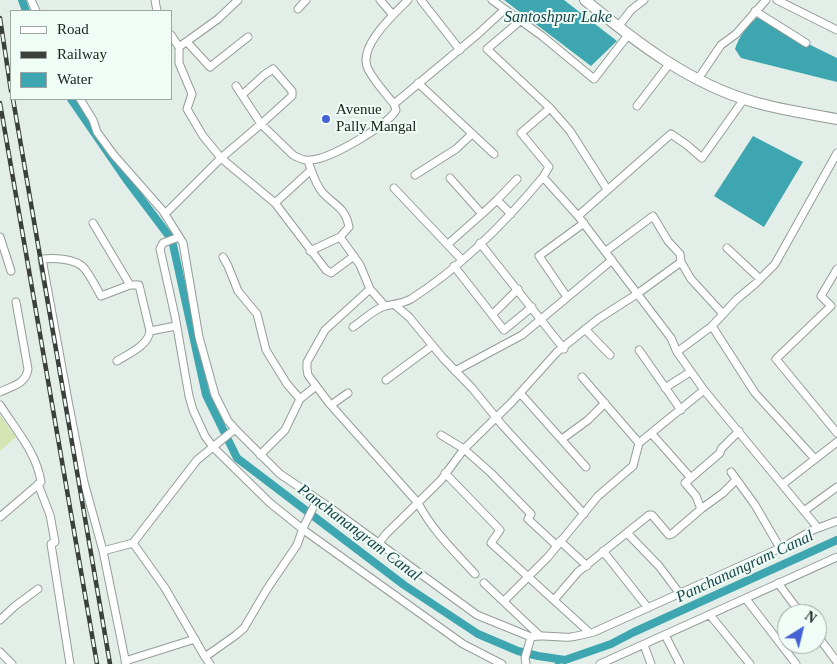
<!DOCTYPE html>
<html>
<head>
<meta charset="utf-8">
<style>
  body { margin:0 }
  #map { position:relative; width:837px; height:664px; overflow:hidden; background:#e3eee8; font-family:"Times New Roman",serif }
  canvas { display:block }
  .legend { position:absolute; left:10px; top:10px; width:162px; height:90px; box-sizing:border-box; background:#f0fcf6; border:1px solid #9da6a1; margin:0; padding:6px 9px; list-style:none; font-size:15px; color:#202522 }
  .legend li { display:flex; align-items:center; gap:10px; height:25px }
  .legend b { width:25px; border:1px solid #9da6a1 }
  .north { position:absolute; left:777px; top:604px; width:50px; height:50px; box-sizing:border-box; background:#f0fcf6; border:1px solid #9da6a1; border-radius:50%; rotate:36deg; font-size:14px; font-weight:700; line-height:20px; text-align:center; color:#202522 }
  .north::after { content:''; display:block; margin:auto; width:18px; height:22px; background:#4462d5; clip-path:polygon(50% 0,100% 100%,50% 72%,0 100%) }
</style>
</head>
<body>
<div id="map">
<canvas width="837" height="664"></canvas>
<ul class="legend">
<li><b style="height:6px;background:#fff"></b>Road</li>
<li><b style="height:6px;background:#3b403d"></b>Railway</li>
<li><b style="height:14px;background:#3da6b1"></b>Water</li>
</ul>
<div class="north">N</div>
</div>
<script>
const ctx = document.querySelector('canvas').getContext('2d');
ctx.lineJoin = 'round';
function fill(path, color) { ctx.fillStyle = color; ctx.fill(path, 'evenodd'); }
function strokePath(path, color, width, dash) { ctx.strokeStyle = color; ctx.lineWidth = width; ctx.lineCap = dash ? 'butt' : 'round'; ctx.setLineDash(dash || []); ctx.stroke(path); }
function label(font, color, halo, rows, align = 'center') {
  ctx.font = font + ' "Times New Roman",serif'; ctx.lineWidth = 4; ctx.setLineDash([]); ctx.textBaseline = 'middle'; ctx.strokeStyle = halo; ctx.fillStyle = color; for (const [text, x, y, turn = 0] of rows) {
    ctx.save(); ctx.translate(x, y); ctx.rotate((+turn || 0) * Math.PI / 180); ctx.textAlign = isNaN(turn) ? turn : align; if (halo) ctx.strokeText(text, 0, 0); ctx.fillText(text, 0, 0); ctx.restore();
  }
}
fill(new Path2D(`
  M0 415 16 437 0 451Z`), '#d6e4b3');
fill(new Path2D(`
  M504 0H564L617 41 591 66Z
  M760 15 792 36 837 58V82L741 58 735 49C740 34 748 25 760 15Z
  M753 136 803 162 764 227 714 196Z`), '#3da6b1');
strokePath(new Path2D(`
  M556 664 565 660`), '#3da6b1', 2.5);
strokePath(new Path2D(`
  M22 0 26 11
  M71 99 126 179 172 240 206 395 237 458 404 585 478 634 518 651 538 656 565 660 611 644 634 632 837 540`), '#3da6b1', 8);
const street = new Path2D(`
  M31 0 36 11
  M155 0 157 11
  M380 0 393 15
  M421 0 460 50
  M492 0 542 36 594 79 628 35
  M777 0 837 30
  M298 9 306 0
  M755 11 806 43
  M520 21 487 49 550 108 570 131 607 189
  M618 27 631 10 644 0
  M171 35 179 47 218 19 238 0
  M187 42 210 67 248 37
  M179 47V63L192 94 187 109 203 136 221 158 275 203 326 270 331 273 354 256
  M698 79 721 45 736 34 766 0
  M418 83 494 154
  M236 86 261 124 292 96V91L273 69 264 75 242 95
  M80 99 93 120 97 132 113 154 163 211 183 243 199 337 215 395 228 421 238 432 280 474 329 507 477 615 531 637C544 634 557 638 571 637 578 636 586 634 594 632L787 545 813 530 837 521
  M394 104C385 93 374 81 368 69 357 47 394 14 408 0
  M637 106 670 63
  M550 108 521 133 549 167 543 177 578 216 671 338 677 352 704 390 818 528
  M308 161C312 172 315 184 323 193 335 206 345 207 349 227L340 237 360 265 370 289 385 306
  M415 175 456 149 472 134
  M394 188 462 260
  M497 200 517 179
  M275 203 311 170
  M165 214 221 158 261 124 293 155C298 158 304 161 311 160 330 159 387 126 396 110L394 104 478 34 504 10
  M482 214 497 200 511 214
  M578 216 671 134 687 145 702 158 744 99
  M93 223 130 285H139L150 331 176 326
  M0 237 11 271
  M179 237 163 243 160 249 175 316 189 396 193 410 205 436 213 447 270 503 305 531 463 644 502 664
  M480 243 564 349
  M448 244 482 214 450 178
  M727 248 760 279
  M310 251 340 237
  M606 251 653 216 668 241 680 254 681 262 691 279 723 314
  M223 257 228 266 238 291 257 314 266 350 287 384 300 399 316 386
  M454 266 504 330 532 307
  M837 269 821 296 831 306 776 359 837 433
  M370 289 325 330 307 362V369L308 375 329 403 418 503C432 530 454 551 475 574
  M567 297 539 256 584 223
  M395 305 409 317 443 358 472 388 503 426 584 514
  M492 315 518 289
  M712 326 755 393 815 459
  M353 327C362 321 374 309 385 306 394 304 402 304 411 299 461 267 505 223 543 177
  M585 329 610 355
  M639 350 681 410
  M677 352 712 326 737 299 755 284 775 264 837 153
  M117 361C128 354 148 346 150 331
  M455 371 522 335 612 260
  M582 377 639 443
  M386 380 432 346
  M665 388 690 372
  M0 392C12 386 26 384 28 369L16 302
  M520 393 586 467
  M0 405C15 429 37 453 41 482L0 517
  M331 405 348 393
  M651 433 691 478
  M441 435 464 449 491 473 531 514 528 519 556 545
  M562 439 588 420 605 403
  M260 455 285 430 300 399
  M731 472 755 505 780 548
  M445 473 500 530 491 543 590 633
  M38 484 50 515 55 542 51 544 70 664
  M783 484 837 442
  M701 509 696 496 685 483 720 453 721 449 739 431
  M804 511 837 487
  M627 533 659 566 680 594
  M560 541 587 566
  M378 544 386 534 441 480 464 449 512 402 557 352 598 319 637 294 681 262
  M103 551 133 543
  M603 551 648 608
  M484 583 539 635
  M778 583 801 614
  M746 599 796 664
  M554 600 578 572 649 515H652L669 535 672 534 701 509 723 493 736 480
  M504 601 548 557 598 496 633 466 639 443 704 390
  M710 615 750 664
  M0 620 15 606 38 589
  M665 635 680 664
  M817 635 837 662
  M644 645 651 664
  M0 652 12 664
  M205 657 165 588 133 543 197 460 235 429
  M125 661 195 639
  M126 664 103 551 84 482 69 406 42 259C55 258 71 258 82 266 88 271 97 289 101 296L130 285
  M210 664 205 657 236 635 244 628 267 589 297 545 303 528 317 500
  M526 664 525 658 531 637
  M600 664 837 557`);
const secondary = new Path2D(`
  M585 0C636 42 690 84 754 102 781 110 810 114 837 119`);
strokePath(street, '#939d98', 9);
strokePath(secondary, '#939d98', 12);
strokePath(street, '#fff', 7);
strokePath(secondary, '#fff', 10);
const rail = new Path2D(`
  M0 18 11 91
  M13 99 110 664
  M0 103 97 664`);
strokePath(rail, '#3b403d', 4.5);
strokePath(rail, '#f0fcf6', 2.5, [8]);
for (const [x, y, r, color] of [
  [326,119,5,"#4462d5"]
]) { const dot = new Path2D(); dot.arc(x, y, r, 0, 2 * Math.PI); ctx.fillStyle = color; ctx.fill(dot); strokePath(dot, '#f0fcf6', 2); }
label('15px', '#202522', '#f0fcf6', [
  ["Avenue",336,110],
  ["Pally Mangal",336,127]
], 'left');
label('italic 16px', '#16454a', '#f0fcf6', [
  ["Santoshpur Lake",558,18],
  ["Panchanangram Canal",359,533,37],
  ["Panchanangram Canal",745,567,-25]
]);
</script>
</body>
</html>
